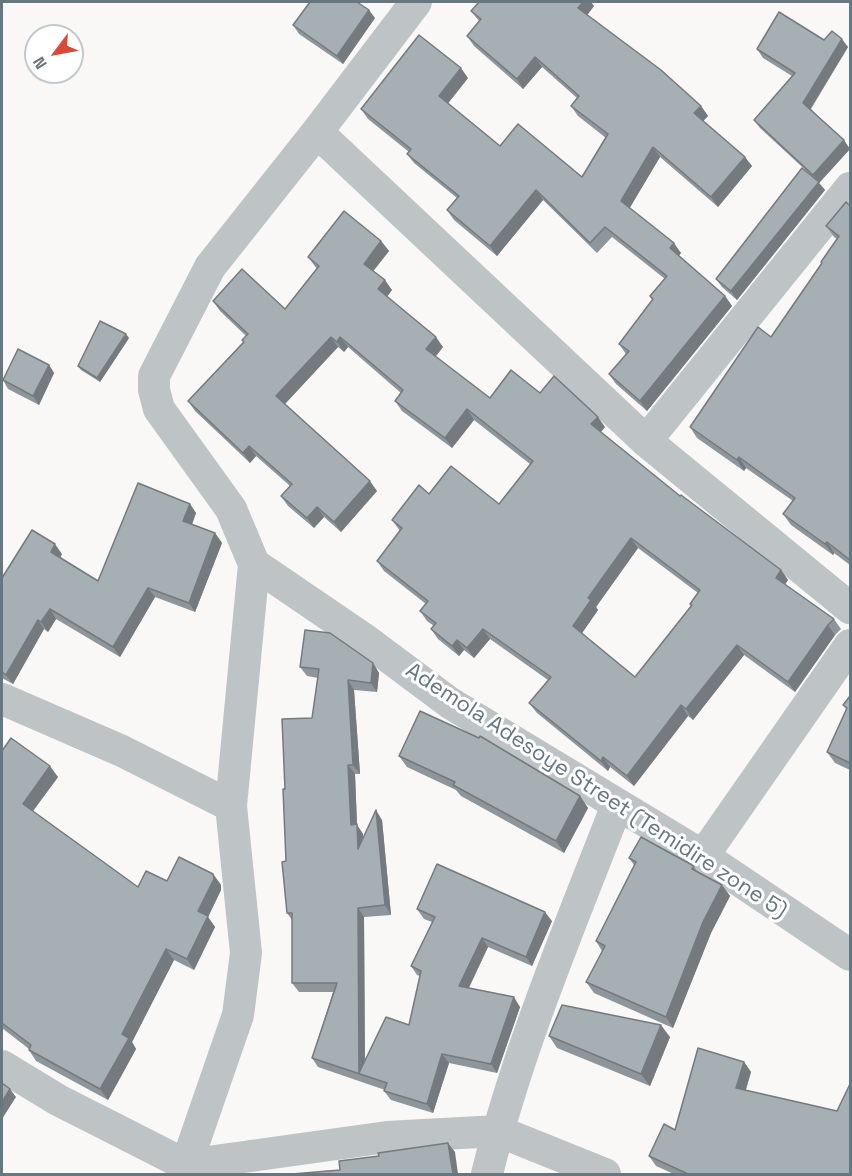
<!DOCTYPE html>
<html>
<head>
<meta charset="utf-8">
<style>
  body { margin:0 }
  #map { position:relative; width:852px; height:1176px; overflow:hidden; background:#f9f8f7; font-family:"Space Grotesk",sans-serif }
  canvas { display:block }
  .frame { position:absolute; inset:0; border:3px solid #667780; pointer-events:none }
  .north { position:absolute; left:24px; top:24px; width:60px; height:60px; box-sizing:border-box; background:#fff; border:2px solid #c2c9cc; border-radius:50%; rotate:238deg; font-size:16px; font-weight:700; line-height:24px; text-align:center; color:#667780 }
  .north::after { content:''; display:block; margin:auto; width:21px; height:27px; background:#da4936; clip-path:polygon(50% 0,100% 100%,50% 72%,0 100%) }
</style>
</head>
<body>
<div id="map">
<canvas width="852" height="1176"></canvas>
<div class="frame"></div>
<div class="north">N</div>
</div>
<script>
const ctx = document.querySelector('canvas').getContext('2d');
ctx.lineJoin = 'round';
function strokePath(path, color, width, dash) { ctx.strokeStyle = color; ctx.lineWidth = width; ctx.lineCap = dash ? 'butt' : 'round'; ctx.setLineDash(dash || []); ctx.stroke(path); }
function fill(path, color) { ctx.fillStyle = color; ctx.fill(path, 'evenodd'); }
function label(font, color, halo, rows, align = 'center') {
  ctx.font = font + ' "Space Grotesk",sans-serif'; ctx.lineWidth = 6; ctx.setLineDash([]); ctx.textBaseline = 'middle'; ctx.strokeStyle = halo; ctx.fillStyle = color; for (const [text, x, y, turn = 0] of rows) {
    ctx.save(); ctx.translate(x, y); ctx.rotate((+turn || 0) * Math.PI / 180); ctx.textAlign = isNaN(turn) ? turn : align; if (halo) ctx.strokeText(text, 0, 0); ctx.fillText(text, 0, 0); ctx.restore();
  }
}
strokePath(new Path2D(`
  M317 132 646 441 850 608
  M646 441 850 188
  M254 564 367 641 450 703 703 856 850 955
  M2 699 122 751 231 806
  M703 856 850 645
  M2 1066 58 1100 186 1165 387 1137 498 1131 605 1174
  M183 1174 238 1015 246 953 231 806 254 564 231 509 159 409 154 390V376L210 267 317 132 416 2
  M487 1174C518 1048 570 926 617 805`), '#bec3c6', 32);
fill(new Path2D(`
  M594 6 587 15 701 106 708 116 703 121 752 166 718 207 660 157 629 208 681 253 678 256 725 296 732 306 647 411 616 384 609 374 626 354 619 344 652 300 650 296 665 279 612 237 597 253 543 200 497 256 454 220 447 210 457 198 414 163 407 154 409 152 368 119 361 109 468 78 448 103 500 146 582 177 606 138 578 116 571 106 577 98 542 67 523 89 474 46 467 36 479 21 471 11Z
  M375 18 343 64 299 34 293 25Z
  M824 40 848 47 811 109 850 149 819 183 825 190 737 300 722 287 716 279 813 177 760 128 754 120 792 76 763 58 757 49Z
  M850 206V565L834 553 833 555 791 525 783 514 793 501 746 468 744 471 697 438 690 427 771 337 822 263 821 262 837 239 834 237 826 226Z
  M381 241 389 251 373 271 392 290 387 297 443 347 435 357 490 398 540 393 605 427 601 432 680 496 781 570 788 580 785 584 834 619 841 629 835 635 795 692 744 655 693 720 688 716 634 786 610 767 608 771 537 713 529 703 548 680 490 639 474 658 464 650 459 656 438 639 431 629 434 626 427 621 420 611 426 604 384 571 377 561 400 531 392 520 429 494 499 504 530 464 474 420 452 448 402 411 395 401 401 393 348 347 344 352 338 347 285 404 377 491 341 532 324 517 314 528 288 506 281 496 290 486 256 456 250 463 195 411 188 401 243 342 246 336 220 311 213 301 285 309 317 269 308 257ZM638 548 698 593 690 604 691 606 635 677 582 633 598 610 596 607Z
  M129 338 100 382 81 370 78 366Z
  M49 365 54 373 39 405 8 389 3 380Z
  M190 504 196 513 192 525 215 533 222 543 195 612 155 597 120 657 56 619 48 632 44 629 13 684 2 678V578L62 554 60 558 98 581Z
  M373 663 379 673 377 692 354 690 360 774H355L357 825 363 834V837L382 820 391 915 364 917 365 1060 409 1025 420 976 417 975 411 966 432 922 424 919 417 909 552 921 532 966 488 947 469 988 520 1007 497 1073 449 1063 433 1113 391 1100 384 1091 385 1090 318 1067 312 1058 333 992H299L292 983V920L287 913 285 789 312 718 318 678 307 676 300 667Z
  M850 696V770L835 763 827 752 846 709 843 705Z
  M2 751 58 777 33 811 138 887 167 881 213 874 221 885V890L208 917 215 927 194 970 174 960 132 1042 136 1049 108 1100 36 1061 29 1050V1049L2 1028Z
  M399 756 580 796 588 808 564 853 461 796 456 790 407 767Z
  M629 858 694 866 698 873 722 885 730 896 711 933 673 1028 594 993 586 982 602 951 596 941 634 865Z
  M549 1036 670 1037 650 1086 557 1048Z
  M744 1062 751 1072 746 1090 850 1174H674L656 1166 649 1156Z`), '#8e969b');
fill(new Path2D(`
  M583 2H591L594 6 585 18 578 8Z
  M369 10 375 18 343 64 337 56Z
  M842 39 848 47 809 111 803 103Z
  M535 57 542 67 523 89 517 79Z
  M461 68 468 78 446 106 439 96Z
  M701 106 708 116 701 123 694 113Z
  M844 140 850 149 819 183 825 190 737 300 731 291 819 182 813 175Z
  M653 147 660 157 628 211 621 201Z
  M745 157 752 166 718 207 711 197Z
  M536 190 543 200 497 256 490 246Z
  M381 241 389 251 371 274 364 264Z
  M674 243 681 253 677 258 670 248Z
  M385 280 392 290 385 299 378 289Z
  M725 296 732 306 647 411 640 401Z
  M126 334 129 338 100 382 97 378Z
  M331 337 338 347 283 406 276 396Z
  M340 337 348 347 344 352 337 342Z
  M436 337 443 347 433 360 426 349Z
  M49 365 54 373 39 405 33 396Z
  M467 409 474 420 452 448 445 438Z
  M598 417 605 427 598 435 591 424Z
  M249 446 256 456 250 463 243 453Z
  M739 457 746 468 744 471 737 460Z
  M370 481 377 491 341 532 334 522Z
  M190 504 196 513 189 531 183 521Z
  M317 507 324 517 314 528 307 518Z
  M215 533 222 543 195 612 189 603Z
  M631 538 638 548 596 607 598 610 580 636 573 626 588 598Z
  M827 542 834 553 833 555 825 544Z
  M55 544 62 554 57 562 51 552Z
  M781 570 788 580 783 588 776 578Z
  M148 588 155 597 120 657 113 647Z
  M50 609 56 619 48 632 41 622Z
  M38 620 44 629 13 684 6 675Z
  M828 625 835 635 795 692 788 682Z
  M483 629 490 639 474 658 467 648Z
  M457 640 464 650 459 656 452 646Z
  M737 645 744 655 693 720 686 709Z
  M373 663 379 673 377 692 371 683Z
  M348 680 354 690 360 774 353 765Z
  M681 705 688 716 634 786 627 776Z
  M603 757 610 767 608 771 601 761Z
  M348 765 355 774 357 825 363 834 365 858 358 849 351 825Z
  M50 766 58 777 30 815 23 804Z
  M580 796 588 808 564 853 556 841Z
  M376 810 382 820 391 915 385 905Z
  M213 874 221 885V890L208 917 215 927 194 970 187 959 198 911Z
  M722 885 730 896 711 933 673 1028 666 1017 703 922Z
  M358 908 364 917 365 1076 359 1073Z
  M545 912 552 921 532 966 526 957Z
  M482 938 488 947 465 995 459 986Z
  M166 949 174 960 132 1042 136 1049 108 1100 100 1089 122 1034Z
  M514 997 520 1007 497 1073 491 1064Z
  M661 1025 670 1037 650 1086 641 1074Z
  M442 1054 449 1063 433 1113 427 1104Z
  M744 1062 751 1072 743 1098 736 1088Z
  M10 1089 16 1097 2 1119V1102Z
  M448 1143 455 1152 458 1174H453Z`), '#747a7e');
const building = new Path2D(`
  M310 2H357L369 10 337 56 293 25Z
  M479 2H583L578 8 661 70 701 106 694 113 745 157 711 197 653 147 621 201 674 243 670 248 725 296 640 401 609 374 629 351 619 344 653 299 650 296 667 276 605 227 590 243 536 190 490 246 447 210 459 196 407 154 411 149 361 109 419 35 461 68 439 96 500 146 518 124 582 177 608 134 571 106 579 96 535 57 517 79 467 36 481 19 471 11Z
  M779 12 824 40 832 31 842 39 803 103 844 140 813 175 754 120 795 73 757 49Z
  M802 168 819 182 731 291 716 279Z
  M846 202 850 206V560L827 542 825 544 783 514 795 498 739 457 737 460 690 427 758 327 771 337 822 263 821 262 839 236 826 226Z
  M344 211 381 241 364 264 385 280 378 289 436 337 426 349 490 398 511 370 540 393 554 376 598 417 591 424 680 496 681 495 781 570 776 578 834 619 828 625 788 682 737 645 686 709 681 705 627 776 603 757 601 761 529 703 551 677 483 629 467 648 457 640 452 646 431 629 436 623 420 611 428 601 377 561 402 528 392 520 419 485 429 494 451 466 499 504 533 461 467 409 445 438 395 401 403 390 340 337 337 342 331 337 276 396 370 481 334 522 317 507 307 518 281 496 292 484 249 446 243 453 188 401 244 342 242 340 248 334 213 301 242 269 285 309 319 266 308 257ZM631 538 700 590 690 604 692 605 635 677 573 626 591 600 588 598Z
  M100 321 126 334 97 378 78 366Z
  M18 349 49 365 33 396 3 380Z
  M138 483 190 504 183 521 215 533 189 603 148 588 113 647 50 609 41 622 38 620 6 675 2 672V578L32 530 55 544 51 552 98 581Z
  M305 630 330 633 373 663 371 683 348 680 353 765H348L351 825 357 824 358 849 376 810 385 905 358 908 359 1073 386 1017 409 1025 421 971 411 966 435 917 417 909 437 864 545 912 526 957 482 938 459 986 514 997 491 1064 442 1054 427 1104 384 1091 387 1083 312 1058 337 983H292V913H287L282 862 286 861 283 789H285L282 719 312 718 319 669 300 667Z
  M850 696V763L827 752 847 708 843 705Z
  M420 711 479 738 480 736 580 796 556 841 453 785 455 782 399 756Z
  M11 738 50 766 23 804 138 887 146 871 167 881 179 857 213 874 214 879 198 911 208 916 187 959 166 949 122 1034 129 1038 100 1089 29 1050 31 1045 2 1023V751Z
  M641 837 694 866 692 869 722 885 703 922 666 1017 586 982 605 946 596 941 636 862 629 858Z
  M562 1005 661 1025 641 1074 549 1036Z
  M698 1048 744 1062 736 1088 837 1111 850 1084V1174H688L649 1156 664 1124 675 1130Z
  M2 1083 10 1089 2 1102Z
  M448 1143 453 1174H292L340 1170 339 1161 379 1156 378 1153Z`);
fill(building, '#a5afb4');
strokePath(building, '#747a7e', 1.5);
label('22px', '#667780', '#fff', [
  ["Ademola Adesoye Street (Temidire zone 5)",596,791,33]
]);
</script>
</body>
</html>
